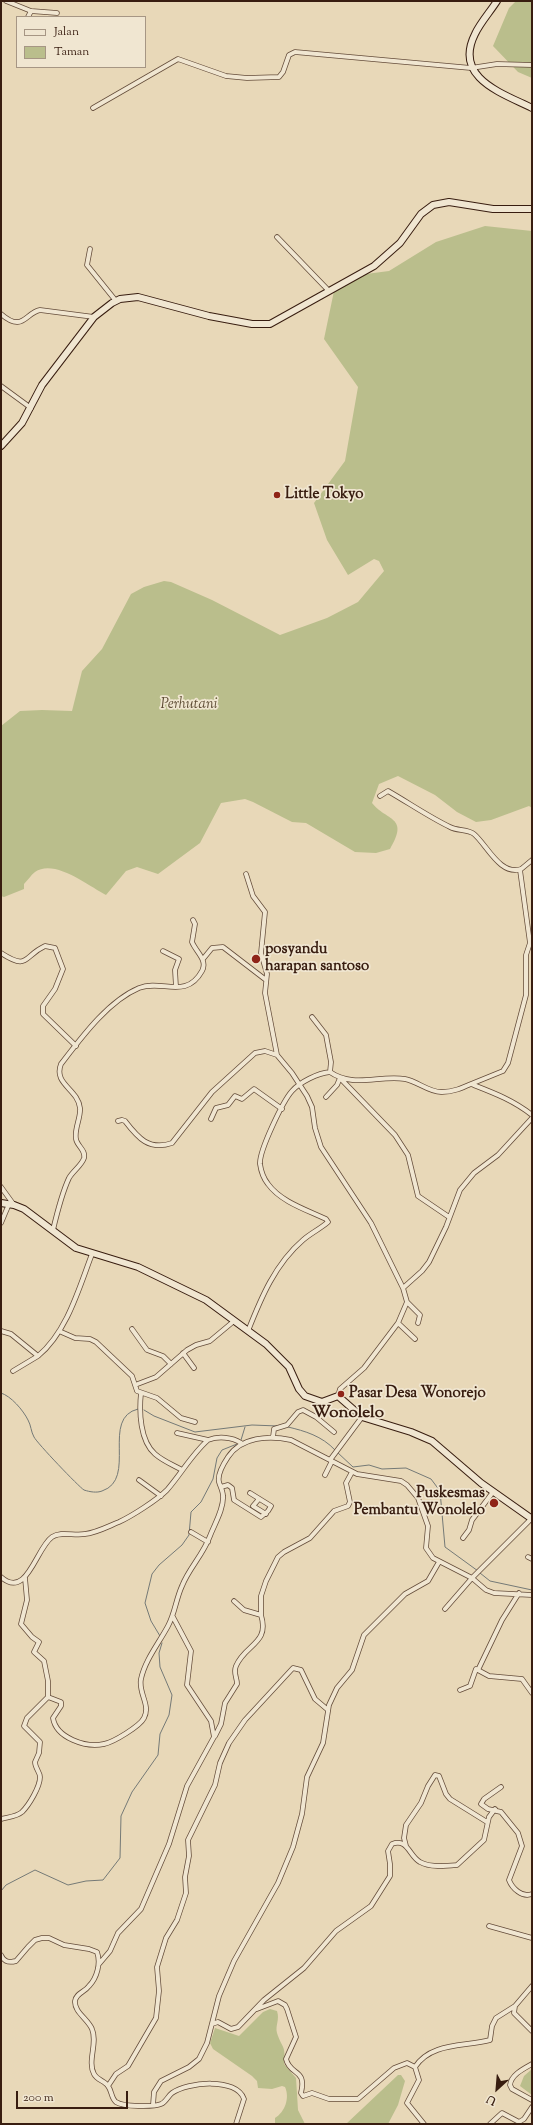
<!DOCTYPE html>
<html>
<head>
<meta charset="utf-8">
<style>
  body { margin:0 }
  #map { position:relative; width:533px; height:2125px; overflow:hidden; background:#e8d8b8; font-family:"Sorts Mill Goudy",serif }
  canvas { display:block }
  .frame { position:absolute; inset:0; border:2px solid #381d10; pointer-events:none }
  .legend { position:absolute; left:16px; top:16px; width:130px; height:52px; box-sizing:border-box; background:#f0e6d1; border:1px solid #a69684; margin:0; padding:5px 7px; list-style:none; font-size:12px; color:#381d10 }
  .legend li { display:flex; align-items:center; gap:8px; height:20px }
  .legend b { width:20px; border:1px solid #a69684 }
  .north { position:absolute; left:477px; top:2069px; width:40px; height:40px; -webkit-text-stroke:3px #f0e6d1; paint-order:stroke; rotate:206deg; font-size:11px; font-weight:700; line-height:16px; text-align:center; color:#381d10 }
  .north::after { content:''; display:block; margin:auto; width:14px; height:18px; background:#381d10; clip-path:polygon(50% 0,100% 100%,50% 72%,0 100%) }
  .scale { position:absolute; left:16px; top:2091px; width:112px; height:18px; box-sizing:border-box; border:2px solid #381d10; border-top:0; padding-left:5px; font-size:12px; line-height:14px; white-space:nowrap; color:#381d10; -webkit-text-stroke:3px #f0e6d1; paint-order:stroke }
</style>
</head>
<body>
<div id="map">
<canvas width="533" height="2125"></canvas>
<div class="frame"></div>
<ul class="legend">
<li><b style="height:5px;background:#f0e6d1"></b>Jalan</li>
<li><b style="height:11px;background:#babe8c"></b>Taman</li>
</ul>
<div class="north">U</div>
<div class="scale">200 m</div>
</div>
<script>
const ctx = document.querySelector('canvas').getContext('2d');
ctx.lineJoin = 'round';
function fill(path, color) { ctx.fillStyle = color; ctx.fill(path, 'evenodd'); }
function strokePath(path, color, width, dash) { ctx.strokeStyle = color; ctx.lineWidth = width; ctx.lineCap = dash ? 'butt' : 'round'; ctx.setLineDash(dash || []); ctx.stroke(path); }
function label(font, color, halo, rows, align = 'center') {
  ctx.font = font + ' "Sorts Mill Goudy",serif'; ctx.lineWidth = 3.5; ctx.setLineDash([]); ctx.textBaseline = 'middle'; ctx.strokeStyle = halo; ctx.fillStyle = color; for (const [text, x, y, turn = 0] of rows) {
    ctx.save(); ctx.translate(x, y); ctx.rotate((+turn || 0) * Math.PI / 180); ctx.textAlign = isNaN(turn) ? turn : align; if (halo) ctx.strokeText(text, 0, 0); ctx.fillText(text, 0, 0); ctx.restore();
  }
}
fill(new Path2D(`
  M516 1H532V78L518 72 493 46 509 8Z
  M485 226 532 231V808L529 806 491 820 476 822 457 812 435 795 398 776 379 784 372 803C386 821 410 816 390 849L376 853 355 852 306 823 292 822 253 802 245 799 221 803 200 843 158 874 137 867 126 871 106 895C89 886 54 858 35 872 31 875 28 880 24 884V889L4 897 1 896V726L20 711 42 710 72 711 82 671 102 649 131 594 144 587 164 581 171 582 212 600 280 635 327 618 358 602 384 571 379 561 374 559 348 575 327 540 314 503 345 461 358 387 324 339 334 291 366 274 389 271 436 242Z
  M270 2009 277 2011C280 2020 275 2025 277 2033 282 2049 286 2044 284 2064L296 2078 298 2110 305 2124H275V2118C285 2112 290 2098 285 2087L282 2086 272 2089 258 2088 257 2081 252 2076 213 2049 210 2043 215 2028 239 2036 263 2012Z
  M532 2069V2095L520 2086 524 2076Z
  M398 2075H401L405 2081 398 2105 388 2124H346Z`), '#babe8c');
strokePath(new Path2D(`
  M1 1393C11 1396 23 1410 28 1420 31 1425 31 1432 34 1437 37 1443 79 1487 84 1490 90 1492 97 1493 102 1491 138 1479 100 1418 138 1409
  M144 1410 154 1416 195 1432 252 1425 278 1426
  M288 1427C305 1431 322 1436 335 1450
  M241 1440 245 1427
  M337 1452 353 1467 369 1465 382 1469 406 1468 431 1479 440 1491 445 1547 478 1571
  M480 1573 490 1581 532 1590
  M160 1636 151 1621 145 1603 152 1574 159 1565 182 1545 189 1535 191 1512 201 1502 213 1479 217 1458 222 1450 237 1444
  M1 1891 6 1885 35 1870 68 1885 86 1881 103 1880 120 1858 121 1816 132 1792 158 1755 160 1734 169 1715 172 1695 160 1667 159 1653 162 1643`), '#747976', 1);
const minor = new Path2D(`
  M6 1 31 11 28 17
  M31 11 57 13
  M93 108 178 59 226 76 247 78 279 77 283 72 289 55 295 52 471 68 497 64 532 65
  M277 237 329 291
  M90 249 87 265 116 301
  M1 314C23 333 25 313 40 310L94 317
  M1 386 31 408
  M380 796 388 791C409 803 429 817 450 827 457 831 468 829 474 834 487 845 500 876 521 869
  M246 874 253 896 265 912 261 953 267 974 265 993 277 1055
  M163 951 179 959 175 970 176 987
  M1 953C29 971 23 956 45 946L55 948 63 969 55 989 43 1006V1014L76 1046
  M203 959 212 948 223 947 266 980
  M312 1017 326 1035 331 1062 330 1072
  M471 1084 503 1071 508 1063 526 995V955L530 943 520 870 532 860
  M326 1097 337 1085 340 1078 395 1135 408 1155 418 1196 449 1217
  M211 1119 216 1108 228 1105 235 1096 242 1099 254 1089 282 1109
  M118 1121 122 1120 125 1121C138 1138 149 1151 172 1143L212 1092 255 1053 265 1051 277 1055 292 1073 307 1096 312 1107 315 1128 321 1147 371 1223 403 1288
  M1 1187 14 1205
  M1 1223 9 1204
  M53 1230C57 1213 62 1193 69 1178 73 1171 82 1165 84 1158 86 1150 77 1146 76 1139 74 1129 81 1118 80 1108 78 1089 53 1084 61 1064 81 1038 108 1001 139 988 162 979 186 1000 202 971 208 960 196 952 192 942L195 924 193 920
  M407 1302 420 1315 418 1323
  M398 1323 415 1339
  M132 1329 147 1350 163 1356 171 1364
  M1 1331 11 1334 38 1356C67 1332 79 1288 92 1254
  M59 1331 75 1338 90 1339 96 1342 132 1376 137 1391 157 1398 181 1418 195 1422
  M248 1331C261 1298 275 1264 303 1240 311 1233 320 1229 328 1222L326 1219C307 1210 281 1202 268 1184 264 1179 261 1171 260 1164 259 1151 283 1101 292 1091 300 1082 318 1073 330 1072 353 1088 379 1075 405 1079 417 1081 430 1093 442 1092 453 1092 462 1088 471 1084 494 1093 513 1100 532 1115
  M183 1353 194 1368
  M13 1371 38 1356
  M135 1385 156 1377 187 1350 196 1345 210 1341 234 1321
  M141 1393C139 1412 140 1441 155 1454 163 1461 173 1465 182 1470
  M338 1396 340 1389 364 1368 398 1323 407 1302 403 1288 422 1271 429 1262 446 1227 460 1190 474 1173 498 1155 532 1118
  M177 1433 208 1440
  M273 1437 274 1429 287 1425 298 1412 303 1410 316 1417 334 1432
  M330 1460 362 1417
  M325 1475 332 1461
  M139 1480 161 1496
  M221 1487 228 1485 232 1488 234 1500 261 1517 268 1511 271 1506 250 1493
  M259 1499 253 1506 266 1514
  M191 1532 208 1542
  M463 1538 469 1530 472 1520 493 1492
  M528 1557 532 1559
  M1 1577C27 1600 36 1548 52 1537 61 1531 74 1536 85 1534 96 1533 109 1526 119 1522 132 1516 157 1500 167 1490 181 1474 192 1454 208 1440 218 1436 232 1437 241 1443
  M25 1578 27 1600 21 1624 32 1637 39 1642 34 1652 44 1661 48 1681V1697
  M445 1609 472 1578 531 1519
  M261 1615V1596L266 1581 278 1557 284 1552 310 1538 334 1511 348 1506 350 1502 346 1483 352 1472
  M478 1670 502 1620 519 1593
  M460 1690 470 1686 476 1669 489 1676 522 1679 532 1693
  M215 1736 221 1724 225 1703 237 1684C237 1677 233 1673 236 1666 245 1644 270 1644 261 1615L244 1610 234 1601
  M501 1787 484 1799 481 1804 488 1809 501 1812 518 1833 522 1846 509 1880C512 1888 522 1898 532 1894
  M1 1819C8 1817 16 1817 22 1812 29 1805 40 1787 40 1777 40 1772 35 1768 35 1762L39 1753 40 1742 24 1726 27 1718 48 1697 61 1702V1706L53 1718C56 1738 86 1748 104 1744 114 1742 140 1726 144 1718 151 1705 138 1693 141 1679 145 1660 159 1643 168 1626 175 1613 176 1599 182 1586 189 1568 203 1555 210 1536 214 1525 224 1509 223 1496 223 1491 220 1486 219 1482 217 1474 224 1463 228 1457 241 1437 269 1435 291 1440L357 1474 401 1481 407 1485 418 1498 428 1526 426 1548 433 1558 472 1578 486 1590 494 1593 532 1595
  M406 1846 404 1838 406 1825 421 1803 428 1786 435 1775 439 1776 446 1794 450 1799 487 1822
  M489 1926 532 1938
  M1 1955C4 1962 9 1963 16 1961L28 1947 35 1940 42 1938H49L64 1945 89 1949 97 1952C101 1963 97 1978 89 1986 85 1992 76 1993 75 2001 74 2012 88 2019 92 2029 98 2043 87 2061 94 2074 97 2080 105 2081 108 2086 112 2091 111 2098 116 2102 123 2107 154 2107 161 2104 166 2102 168 2096 172 2093 187 2082 237 2077 244 2099L236 2124
  M99 1964 110 1951 118 1933 141 1909 169 1844 187 1786 214 1737 211 1721 187 1685 191 1651 173 1617
  M532 1986 515 2006 514 2013 532 2031
  M257 2009 278 2001 285 2005 287 2009 296 2037 286 2059C290 2076 307 2068 301 2093L303 2096 312 2093 329 2099H358L394 2068 407 2063 415 2067 419 2080 407 2103 424 2124
  M212 2024 218 2022 231 2029 238 2027 264 2000 304 1968 336 1931 371 1906 390 1876V1864L388 1851 392 1844C408 1838 409 1856 420 1862 430 1868 447 1866 457 1865L484 1840 489 1817 495 1809
  M532 2064C523 2069 511 2075 510 2085L512 2089 532 2100
  M415 2067C431 2042 465 2047 490 2040L492 2026 496 2018 515 2006
  M108 2086 116 2074 128 2066 156 2018 159 1991 157 1967 166 1938 177 1920 186 1893 185 1877 189 1856 188 1840 215 1785 220 1763 229 1743 245 1720 293 1668 301 1670 315 1699 328 1710
  M153 2105 154 2092 161 2081 189 2067 199 2059 207 2043 219 1996 234 1961 278 1883 293 1847 302 1814 307 1777 323 1743 329 1705 337 1688 352 1670 364 1635 405 1594 428 1581 439 1562
  M490 2124 502 2113 519 2122 524 2119 532 2107`);
const secondary = new Path2D(`
  M497 1C490 12 480 23 475 34 453 78 502 93 532 108
  M1 446 22 423 42 385 94 317 112 303 120 299 138 297 209 316 252 324H270L374 266 400 243 421 214 433 205 449 202 493 209H532
  M1 1203 14 1205 24 1209 76 1248 138 1267 206 1300 266 1344 289 1367 299 1389 305 1396 322 1402 338 1396 362 1417 411 1432 432 1441 481 1483 532 1519`);
strokePath(minor, '#644c3a', 5.5);
strokePath(secondary, '#381d10', 8);
strokePath(minor, '#f0e6d1', 4);
strokePath(secondary, '#f0e6d1', 6);
for (const [x, y, r, color] of [
  [277,495,4,"#8f2418"],
  [256,959,5,"#8f2418"],
  [341,1394,4,"#8f2418"],
  [494,1503,5,"#8f2418"]
]) { const dot = new Path2D(); dot.arc(x, y, r, 0, 2 * Math.PI); ctx.fillStyle = color; ctx.fill(dot); strokePath(dot, '#f0e6d1', 1.5); }
label('bold 15px', '#381d10', '#f0e6d1', [
  ["Little Tokyo",285,495],
  ["posyandu",265,950],
  ["harapan santoso",265,967],
  ["Pasar Desa Wonorejo",349,1394],
  ["Puskesmas",485,1494,"right"],
  ["Pembantu Wonolelo",485,1511,"right"]
], 'left');
label('italic 15px', '#5f4d35', '#f0e6d1', [
  ["Perhutani",189,705]
]);
label('bold 17px', '#381d10', '#f0e6d1', [
  ["Wonolelo",348,1414]
]);
</script>
</body>
</html>
